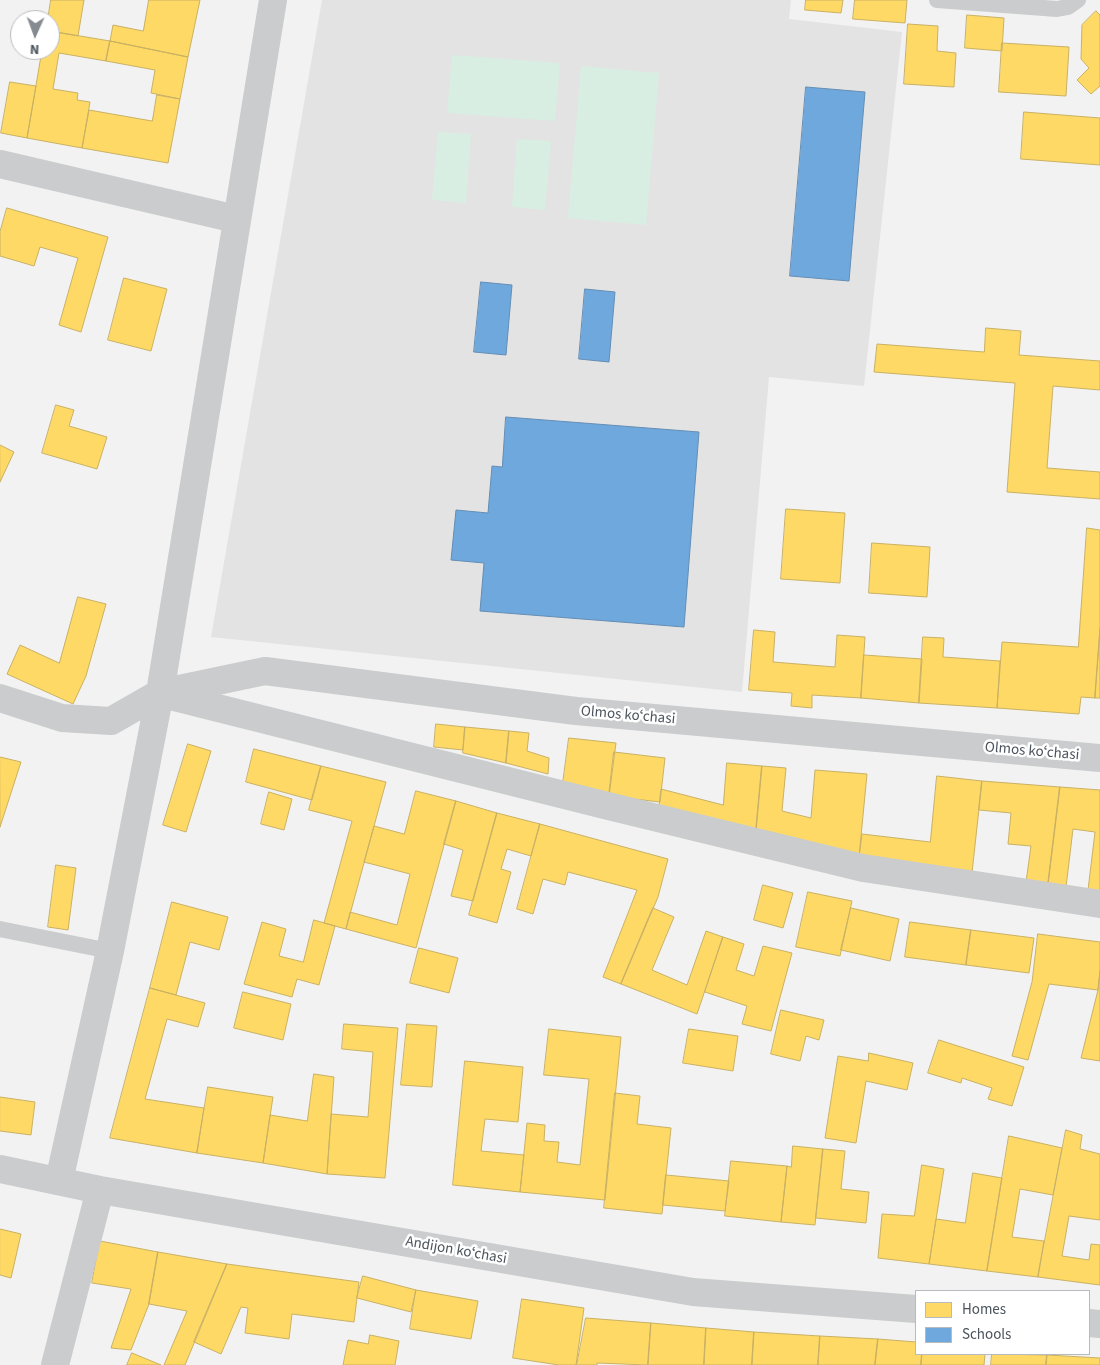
<!DOCTYPE html>
<html>
<head>
<meta charset="utf-8">
<style>
  body { margin:0 }
  #map { position:relative; width:1100px; height:1365px; overflow:hidden; background:#f2f2f2; font-family:"Source Sans 3",sans-serif }
  canvas { display:block }
  .legend { position:absolute; left:915px; top:1290px; width:175px; height:65px; box-sizing:border-box; background:#fff; border:1px solid #b7babe; margin:0; padding:6px 9px; list-style:none; font-size:15px; color:#4b535c }
  .legend li { display:flex; align-items:center; gap:10px; height:25px }
  .legend b { width:25px; border:1px solid #b7babe }
  .north { position:absolute; left:10px; top:10px; width:50px; height:50px; box-sizing:border-box; background:#fff; border:1px solid #b7babe; border-radius:50%; rotate:182deg; font-size:14px; font-weight:700; line-height:20px; text-align:center; color:#4b535c }
  .north::after { content:''; display:block; margin:auto; width:18px; height:22px; background:#858b90; clip-path:polygon(50% 0,100% 100%,50% 72%,0 100%) }
</style>
</head>
<body>
<div id="map">
<canvas width="1100" height="1365"></canvas>
<ul class="legend">
<li><b style="height:14px;background:#ffd966"></b>Homes</li>
<li><b style="height:14px;background:#6fa8dc"></b>Schools</li>
</ul>
<div class="north">N</div>
</div>
<script>
const ctx = document.querySelector('canvas').getContext('2d');
ctx.lineJoin = 'round';
function fill(path, color) { ctx.fillStyle = color; ctx.fill(path, 'evenodd'); }
function strokePath(path, color, width, dash) { ctx.strokeStyle = color; ctx.lineWidth = width; ctx.lineCap = dash ? 'butt' : 'round'; ctx.setLineDash(dash || []); ctx.stroke(path); }
function label(font, color, halo, rows, align = 'center') {
  ctx.font = font + ' "Source Sans 3",sans-serif'; ctx.lineWidth = 5; ctx.setLineDash([]); ctx.textBaseline = 'middle'; ctx.strokeStyle = halo; ctx.fillStyle = color; for (const [text, x, y, turn = 0] of rows) {
    ctx.save(); ctx.translate(x, y); ctx.rotate((+turn || 0) * Math.PI / 180); ctx.textAlign = isNaN(turn) ? turn : align; if (halo) ctx.strokeText(text, 0, 0); ctx.fillText(text, 0, 0); ctx.restore();
  }
}
fill(new Path2D(`
  M322 0H791L789 19 902 32 864 386 769 377 742 692 211 637Z`), '#e4e3e3');
fill(new Path2D(`
  M452 55 560 63 555 121 447 113Z
  M581 66 659 73 646 225 568 218Z
  M438 132 471 134 466 203 432 200Z
  M517 139 551 141 545 210 512 207Z`), '#d9eee2');
const homes = new Path2D(`
  M51 0H84L78 36 50 31V20H48Z
  M149 0H200L188 57 110 41 113 25 143 31Z
  M806 0H843L841 13 805 10Z
  M855 0H907L905 23 853 19Z
  M1096 11 1100 15V86L1091 94 1077 80 1089 68 1081 59 1082 25Z
  M967 15 1004 18 1002 51 965 48Z
  M908 24 938 26 937 51 956 53 954 87 904 84Z
  M50 31 110 41 106 61 59 53 53 89 78 93 77 100 90 102 82 148 27 138 42 50H50Z
  M110 41 188 57 180 99 151 93 155 70 106 61Z
  M1002 43 1069 47 1066 96 999 92Z
  M10 82 36 86 27 138 1 133Z
  M157 95 180 99 168 163 82 148 89 110 152 121Z
  M1024 112 1100 118V165L1021 159Z
  M7 208 108 237 81 332 59 325 78 258 40 247 34 266 0 256V232Z
  M124 278 167 289 151 351 108 340Z
  M986 328 1021 331 1019 355 1100 361V390L1053 386 1047 468 1100 472V499L1007 492 1015 383 874 372 877 344 984 352Z
  M56 405 74 410 69 426 107 437 97 469 42 453Z
  M0 445 14 452 0 482Z
  M786 509 845 513 840 583 781 579Z
  M1087 528 1100 530V629L1095 698 1081 697 1079 714 997 708 1002 642 1078 647Z
  M872 543 930 547 927 597 869 593Z
  M78 597 106 604 86 676 73 704 7 674 20 645 59 663Z
  M1100 629V698H1095Z
  M754 630 775 632 773 662 835 667 837 635 865 637 861 698 812 695V708L791 706 792 693 749 690Z
  M923 637 944 638 943 657 1000 661 997 708 919 703Z
  M864 655 922 659 919 703 861 698Z
  M436 724 465 727 463 750 434 747Z
  M465 727 509 731 506 763 463 753Z
  M509 731 529 733 527 751 549 758 548 774 506 763Z
  M569 738 616 743 609 796 563 783Z
  M188 744 211 751 186 832 163 825Z
  M254 749 321 766 312 800 246 782Z
  M614 752 665 758 660 802 609 796Z
  M0 757 21 762 0 827Z
  M727 763 762 766 756 831 659 806 661 789 723 805Z
  M321 766 386 782 346 929 324 923 352 821 309 810Z
  M762 766 786 768 782 811 811 818 815 770 867 774 859 857 756 831Z
  M937 776 982 781 972 873 859 857 862 834 930 842Z
  M982 781 1060 787 1048 885 1026 882 1031 846 1008 844 1011 813 979 810Z
  M1060 787 1100 790V891L1088 890 1095 832 1073 829 1066 887 1048 885Z
  M416 791 456 801 416 948 346 929 350 912 397 925 410 874 364 862 374 826 404 834Z
  M269 792 292 799 284 830 261 824Z
  M456 801 497 813 473 901 451 896 463 850 444 844Z
  M497 813 540 824 531 856 507 849 501 869 511 872 497 923 469 915Z
  M540 824 668 859 658 897 621 984 603 977 637 890 568 872 565 885 543 879 533 914 517 909Z
  M56 865 76 868 68 930 48 927Z
  M763 885 793 893 783 928 754 920Z
  M808 892 852 901 840 956 796 947Z
  M172 902 228 917 219 950 190 942 176 995 150 988Z
  M653 908 674 917 652 970 687 985 706 931 723 937 697 1014 621 984Z
  M851 908 899 919 890 961 841 950Z
  M314 920 335 926 319 985 297 979 292 997 244 984 262 922 286 929 279 956 303 962Z
  M910 922 971 930 966 965 905 957Z
  M971 930 1034 938 1029 973 966 965Z
  M1038 934 1100 942V971L1098 990 1049 984 1028 1060 1012 1056 1032 982Z
  M723 937 744 944 736 970 754 976 763 946 792 953 771 1031 742 1024 747 1006 705 992Z
  M419 948 458 958 449 993 410 983Z
  M1100 971V1061L1081 1058 1098 990Z
  M150 988 205 1003 198 1027 167 1019 145 1099 204 1108 197 1153 110 1138Z
  M243 992 291 1004 283 1040 234 1028Z
  M781 1010 824 1020 819 1040 806 1036 800 1061 771 1054Z
  M344 1024 398 1028 385 1178 327 1174 331 1114 368 1117 373 1052 342 1049Z
  M407 1024 437 1026 432 1087 401 1085Z
  M549 1029 621 1037 605 1200 520 1192 527 1123 545 1125 544 1141 559 1142 557 1162 580 1165 589 1079 544 1075Z
  M689 1029 738 1036 733 1071 683 1063Z
  M939 1040 1024 1067 1012 1106 988 1099 992 1088 962 1078 961 1083 928 1073Z
  M869 1053 913 1063 907 1090 866 1081 856 1143 825 1138 838 1056 868 1061Z
  M465 1061 523 1067 518 1122 485 1119 481 1151 524 1155 520 1192 453 1185Z
  M314 1074 334 1077 327 1174 263 1163 270 1115 307 1121Z
  M208 1087 273 1097 263 1163 197 1153Z
  M615 1093 640 1096 637 1124 671 1128 662 1214 604 1208Z
  M0 1097 35 1102 31 1135 0 1131Z
  M1066 1130 1082 1135 1080 1149 1100 1154V1220L1069 1216 1062 1256 1089 1260 1091 1244 1100 1245V1285L1038 1277Z
  M1009 1136 1062 1148 1053 1195 1020 1189 1012 1237 1044 1241 1038 1277 987 1271Z
  M793 1146 823 1149 815 1225 781 1222 787 1166 791 1167Z
  M823 1149 845 1151 841 1189 869 1192 866 1223 816 1218Z
  M731 1161 787 1166 781 1222 725 1216Z
  M922 1165 944 1169 929 1264 878 1258 882 1214 914 1216Z
  M973 1173 1002 1178 987 1271 929 1264 936 1219 965 1223Z
  M666 1175 729 1181 725 1211 663 1205Z
  M0 1229 21 1234 11 1278 0 1275Z
  M100 1241 158 1252 149 1304 131 1350 111 1348 131 1289 92 1283Z
  M158 1252 227 1264 185 1365H164L187 1311 149 1304Z
  M227 1264 359 1282 354 1322 292 1314 289 1339 245 1333 248 1308 241 1307 221 1354 194 1342Z
  M363 1276 416 1290 411 1312 357 1298Z
  M416 1290 478 1301 471 1339 410 1329Z
  M522 1299 584 1308 576 1365H559L513 1358Z
  M586 1318 651 1323 648 1365 597 1363V1365H577Z
  M651 1323 706 1328 704 1365H648Z
  M706 1328 754 1332 752 1365H704Z
  M754 1332 820 1336 818 1365H752Z
  M370 1335 399 1341 395 1365H343L348 1340 368 1344Z
  M820 1336 878 1339 875 1365H818Z
  M878 1339 916 1342V1354H922L921 1365H875Z
  M132 1353 161 1365H127Z
  M922 1354H985L984 1365H921Z
  M992 1354 1047 1355 1046 1365H991Z
  M1047 1355 1100 1358V1365H1046Z`);
fill(homes, '#ffd966');
strokePath(homes, '#c9b163', 1);
const schools = new Path2D(`
  M806 87 865 92 849 281 790 276Z
  M481 282 512 285 506 355 474 352Z
  M585 289 615 292 609 362 579 359Z
  M506 417 699 432 684 627 480 611 484 563 451 560 456 510 488 513 492 466 502 467Z`);
fill(schools, '#6fa8dc');
strokePath(schools, '#648eb6', 1);
strokePath(new Path2D(`
  M937 0 1057 9 1068 7 1078 0
  M0 929 110 951`), '#cacccd', 16);
strokePath(new Path2D(`
  M0 164 236 219
  M166 695 604 805 863 868 1100 904
  M0 698 62 718 111 721 160 693 265 671 576 711 1100 758
  M0 1169 100 1190 693 1292 916 1309
  M59 1181 110 951 160 693 273 0
  M1089 1323 1100 1324
  M55 1365 100 1190`), '#cacccd', 28);
label('15px', '#4b535c', '#fff', [
  ["Olmos koʻchasi",628,716,5],
  ["Olmos koʻchasi",1032,752,5],
  ["Andijon koʻchasi",456,1251,10]
]);
</script>
</body>
</html>
